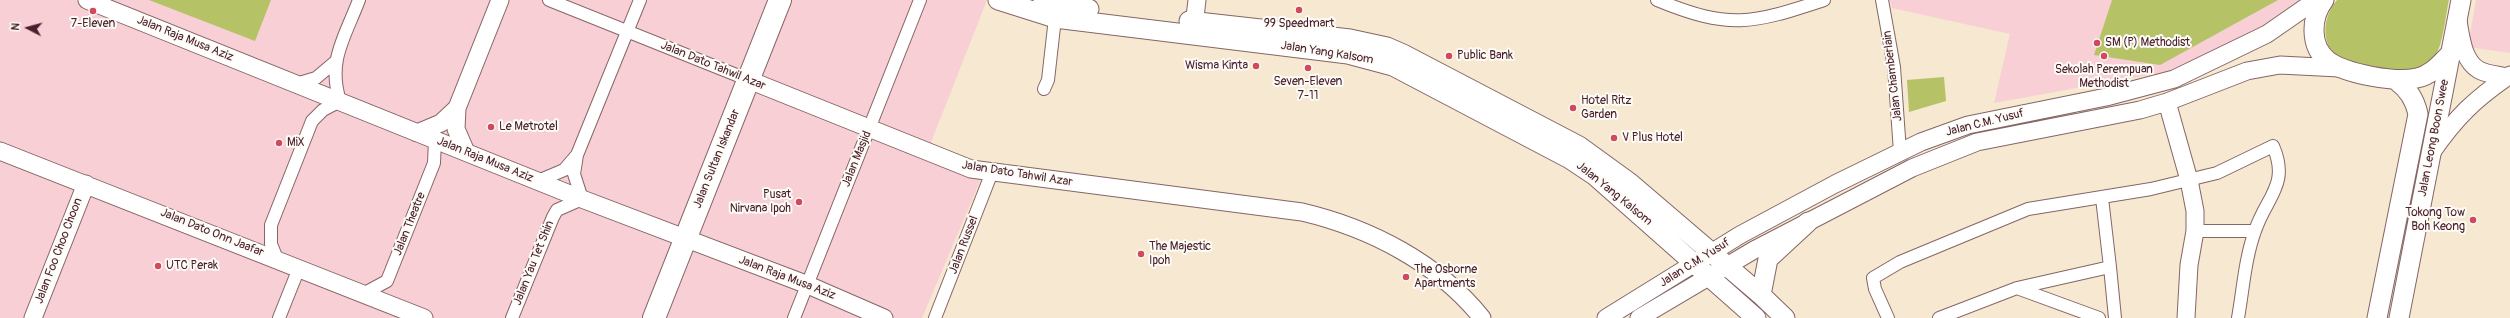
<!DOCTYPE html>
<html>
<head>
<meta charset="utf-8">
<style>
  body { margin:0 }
  #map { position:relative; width:2510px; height:318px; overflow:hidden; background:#f6e8d1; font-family:Pangolin,sans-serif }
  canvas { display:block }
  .north { position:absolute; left:8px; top:8px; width:40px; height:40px; -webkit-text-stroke:3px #fdfcf7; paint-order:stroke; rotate:276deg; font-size:11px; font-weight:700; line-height:16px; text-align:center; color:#4a1f2b }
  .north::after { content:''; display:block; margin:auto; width:14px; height:18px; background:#4a1f2b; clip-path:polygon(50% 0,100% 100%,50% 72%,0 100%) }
</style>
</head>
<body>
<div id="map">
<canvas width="2510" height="318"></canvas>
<div class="north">N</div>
</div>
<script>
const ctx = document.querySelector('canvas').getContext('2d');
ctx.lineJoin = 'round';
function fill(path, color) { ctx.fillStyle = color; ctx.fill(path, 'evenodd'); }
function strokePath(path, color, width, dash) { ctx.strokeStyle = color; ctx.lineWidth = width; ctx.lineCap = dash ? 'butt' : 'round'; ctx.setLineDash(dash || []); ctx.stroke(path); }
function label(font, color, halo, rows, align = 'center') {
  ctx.font = font + ' Pangolin,sans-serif'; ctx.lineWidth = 4; ctx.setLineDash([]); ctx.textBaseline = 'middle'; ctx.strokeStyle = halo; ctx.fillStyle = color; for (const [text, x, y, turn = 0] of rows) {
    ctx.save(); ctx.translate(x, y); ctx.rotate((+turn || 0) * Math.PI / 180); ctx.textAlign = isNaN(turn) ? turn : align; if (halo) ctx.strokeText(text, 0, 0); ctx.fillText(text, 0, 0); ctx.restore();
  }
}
fill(new Path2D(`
  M0 0H987L926 155 983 174 922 318H0Z
  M1890 0H2299L2242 40 2165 72 1994 103 2010 34 1892 8Z
  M2476 0H2510V53L2468 47Z`), '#f7cfd5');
fill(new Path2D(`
  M149 0H271L255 41Z
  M2112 0H2278L2160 65 2094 55Z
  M2337 0H2449C2446 13 2443 44 2436 54 2418 80 2393 71 2367 65 2359 64 2349 64 2343 60 2319 48 2322 17 2337 0Z
  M1944 77 1946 101 1909 112 1907 80Z`), '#b5c366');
const street = new Path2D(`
  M549 0 749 80
  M1657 0C1730 30 1751 24 1824 0
  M1882 0 1894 67 1900 152
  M296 84 316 78 335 62
  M1044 89 1048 80 1055 18
  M538 181 564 170 576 156
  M2102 198 2110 267
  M2195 231H2255
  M277 259 271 244V225L312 121 323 110 340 101C327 61 345 37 359 0
  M2017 288 2099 318
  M363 294 387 281 434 163 435 140
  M279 318 299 268
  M512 318 553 217 557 210 582 199 574 174 577 155 640 0
  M794 318 920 0
  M935 318 992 172
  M1888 318 1875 289 1873 278 1900 262 2028 209 2151 189 2217 173 2273 146C2290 185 2266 197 2255 231 2245 258 2243 290 2238 318
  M1939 318 2017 288 2110 267 2115 318`);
const secondary = new Path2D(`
  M87 0 582 199 808 285 884 318
  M2458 21C2461 37 2463 61 2479 70 2486 74 2498 75 2507 77
  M1193 34 1197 0
  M749 80 971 169 1302 212C1370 228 1438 263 1482 318
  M2167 102 2189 180 2195 211V231L2189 265 2186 318
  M417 133 441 123 457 108
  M0 151 424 318
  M466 152 456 129 457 108 500 0
  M2432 152C2456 117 2475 99 2510 75
  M33 318 86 184
  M1606 318 1740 235 1835 184 1921 142 1968 125 2106 97 2174 79 2267 34 2316 0
  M1639 318 1754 250 1808 222 1912 168 1977 142 2140 110 2167 102 2247 71 2280 65 2339 68`);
const primary = new Path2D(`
  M998 0 1055 18 1348 54 1393 66 1570 159 1594 175 1756 318
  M1043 0 1089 9
  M2324 0C2311 17 2309 46 2328 61 2346 74 2396 83 2417 78 2432 75 2441 63 2451 53
  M1189 21 1350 39 1387 47 1403 54 1579 146 1630 183 1761 295 1785 318
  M1761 295 1768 259 1808 222
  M2377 318 2418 114C2415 100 2408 89 2397 81
  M2399 318 2461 0`);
const highway = new Path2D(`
  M654 318 780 0`);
strokePath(street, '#866565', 14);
strokePath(secondary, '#866565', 19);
strokePath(primary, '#866565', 21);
strokePath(highway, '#866565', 24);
strokePath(street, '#fff', 12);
strokePath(secondary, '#fff', 17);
strokePath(primary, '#fff', 19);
strokePath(highway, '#fff', 22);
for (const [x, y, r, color] of [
  [1299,10,4,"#d1495b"],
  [93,11,4,"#d1495b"],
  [2097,43,4,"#d1495b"],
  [1449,56,4,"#d1495b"],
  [2104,56,4,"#d1495b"],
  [1256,66,4,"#d1495b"],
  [1308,68,4,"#d1495b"],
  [1573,108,4,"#d1495b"],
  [491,127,4,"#d1495b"],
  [1614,138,4,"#d1495b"],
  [279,143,4,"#d1495b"],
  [799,202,4,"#d1495b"],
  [2473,220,4,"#d1495b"],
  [1141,254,4,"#d1495b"],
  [158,266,4,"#d1495b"],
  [1406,277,4,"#d1495b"]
]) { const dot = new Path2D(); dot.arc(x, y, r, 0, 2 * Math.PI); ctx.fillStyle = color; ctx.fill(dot); strokePath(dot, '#fdfcf7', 1.5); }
label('12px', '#4a1f2b', '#fdfcf7', [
  ["7-Eleven",93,24,"center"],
  ["99 Speedmart",1299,24,"center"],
  ["SM (P) Methodist",2105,43],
  ["Public Bank",1457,56],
  ["Wisma Kinta",1248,66,"right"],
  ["Sekolah Perempuan",2104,70,"center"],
  ["Methodist",2104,84,"center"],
  ["Seven-Eleven",1308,82,"center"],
  ["7-11",1308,96,"center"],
  ["Hotel Ritz",1581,101],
  ["Garden",1581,115],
  ["Le Metrotel",499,127],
  ["V Plus Hotel",1622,138],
  ["MiX",287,143],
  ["Pusat",791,195,"right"],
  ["Nirvana Ipoh",791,209,"right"],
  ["Tokong Tow",2465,213,"right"],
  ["Boh Keong",2465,227,"right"],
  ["The Majestic",1149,247],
  ["Ipoh",1149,261],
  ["UTC Perak",166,266],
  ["The Osborne",1414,270],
  ["Apartments",1414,284]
], 'left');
label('12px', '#4a1f2b', '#fdfcf7', [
  ["Jalan Raja Musa Aziz",185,39,22],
  ["Jalan Yang Kalsom",1327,53,9],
  ["Jalan Dato Tahwil Azar",713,66,22],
  ["Jalan Chamberlain",1893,76,-97],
  ["Jalan C.M. Yusuf",1985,123,-14],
  ["Jalan Leong Boon Swee",2434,138,-79],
  ["Jalan Sultan Iskandar",717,159,-68],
  ["Jalan Masjid",857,159,-68],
  ["Jalan Raja Musa Aziz",485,160,22],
  ["Jalan Dato Tahwil Azar",1017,174,9],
  ["Jalan Yang Kalsom",1614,194,39],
  ["Jalan Theatre",410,224,-68],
  ["Jalan Dato Onn Jaafar",212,233,22],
  ["Jalan Russel",964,245,-69],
  ["Jalan Foo Choo Choon",59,251,-69],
  ["Jalan Yau Tet Shin",534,263,-68],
  ["Jalan C.M. Yusuf",1695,263,-32],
  ["Jalan Raja Musa Aziz",787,278,21]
]);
</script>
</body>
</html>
